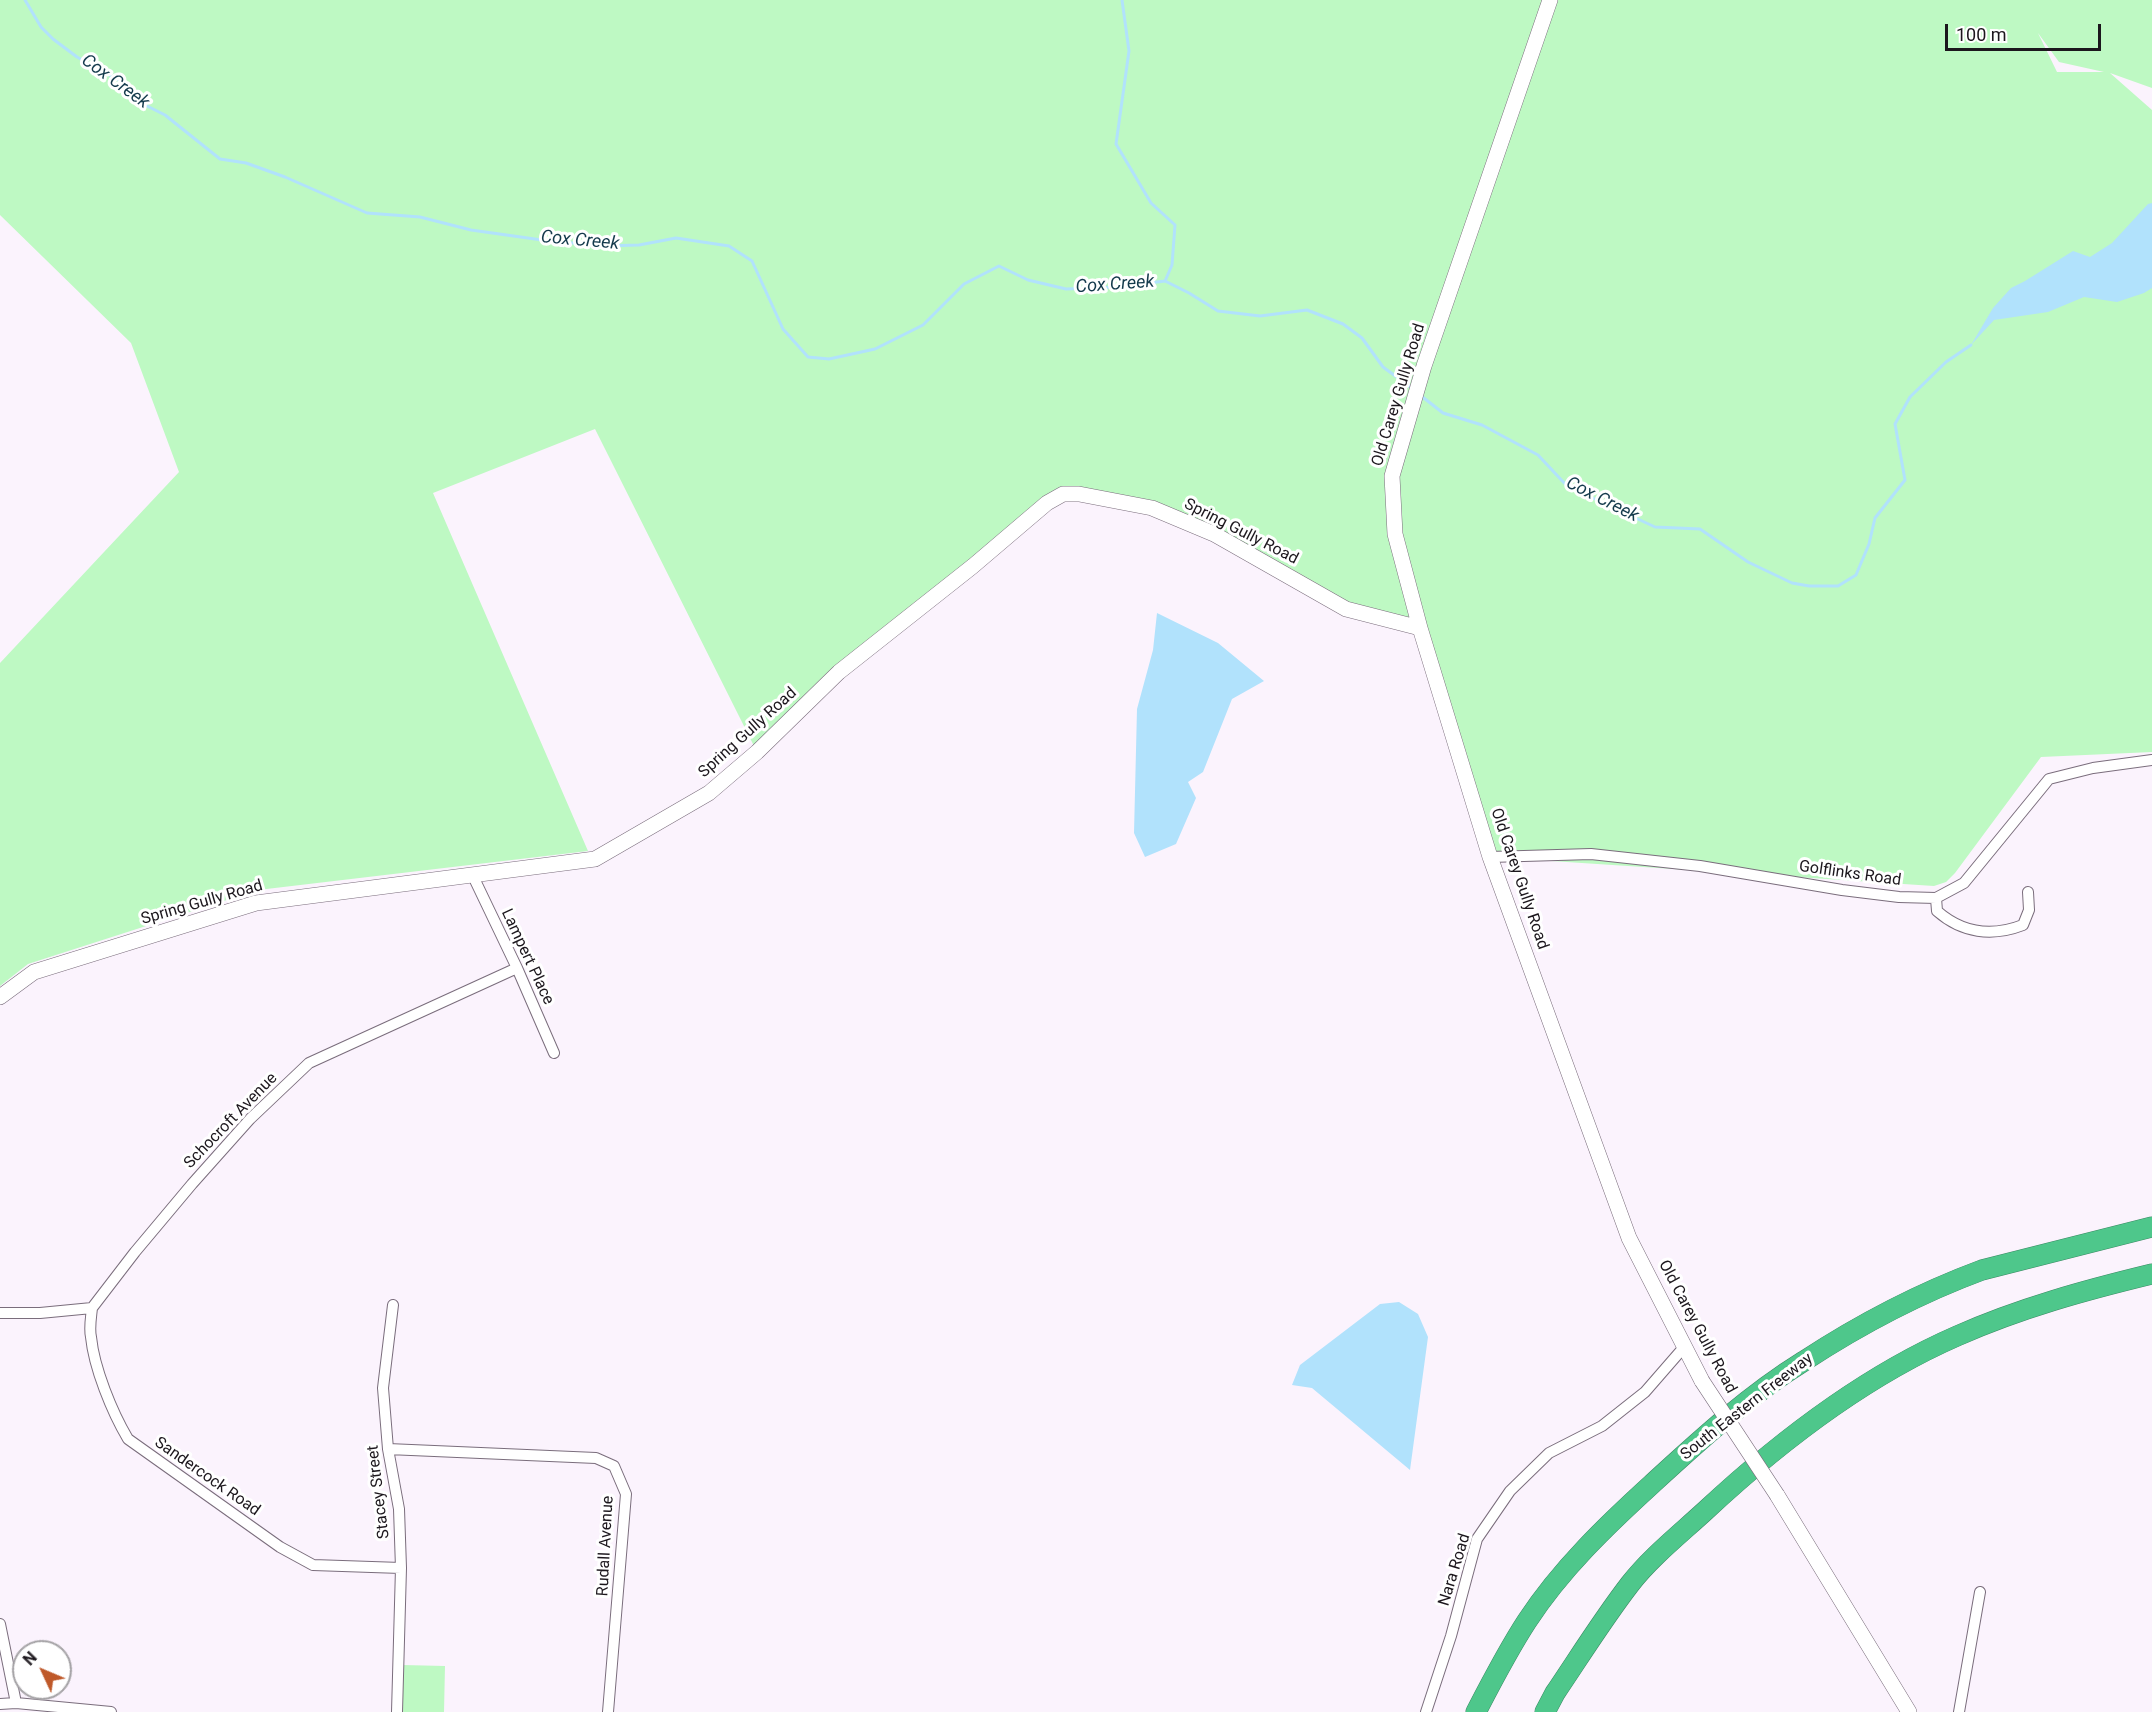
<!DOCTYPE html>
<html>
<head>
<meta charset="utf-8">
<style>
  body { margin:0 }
  #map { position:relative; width:2152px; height:1712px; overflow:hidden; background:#fbf3fd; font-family:Roboto,sans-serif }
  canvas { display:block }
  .north { position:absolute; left:12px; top:1640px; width:60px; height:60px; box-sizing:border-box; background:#fff; border:2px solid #a4a2a5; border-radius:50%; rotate:314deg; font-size:16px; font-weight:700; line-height:24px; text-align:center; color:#1c171d }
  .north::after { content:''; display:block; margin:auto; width:21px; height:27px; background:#bf592a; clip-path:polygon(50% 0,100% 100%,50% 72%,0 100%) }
  .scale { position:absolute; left:1945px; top:24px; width:156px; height:27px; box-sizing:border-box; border:3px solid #1c171d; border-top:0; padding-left:8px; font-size:18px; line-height:21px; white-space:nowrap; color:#1c171d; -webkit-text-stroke:4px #fff; paint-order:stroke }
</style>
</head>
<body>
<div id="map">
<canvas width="2152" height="1712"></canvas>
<div class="north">N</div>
<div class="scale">100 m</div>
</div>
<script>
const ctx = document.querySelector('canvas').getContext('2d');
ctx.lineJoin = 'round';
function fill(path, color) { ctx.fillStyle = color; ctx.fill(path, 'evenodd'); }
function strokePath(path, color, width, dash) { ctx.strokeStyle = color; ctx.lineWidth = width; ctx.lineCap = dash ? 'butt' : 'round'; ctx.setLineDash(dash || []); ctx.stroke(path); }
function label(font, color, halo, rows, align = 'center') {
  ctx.font = font + ' Roboto,sans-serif'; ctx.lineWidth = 6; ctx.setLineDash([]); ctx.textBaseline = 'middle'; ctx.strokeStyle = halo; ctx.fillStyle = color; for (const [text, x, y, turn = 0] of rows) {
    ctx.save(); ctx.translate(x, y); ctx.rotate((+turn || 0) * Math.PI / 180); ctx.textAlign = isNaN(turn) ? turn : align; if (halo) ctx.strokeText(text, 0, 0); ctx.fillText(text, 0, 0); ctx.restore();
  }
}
fill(new Path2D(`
  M0 0H2152V88L2110 73 2152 110V752L2041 757 1955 873 1946 882 1934 886 1490 857 1420 628 1347 609 1214 534 1079 494 1047 503 757 752 595 429 433 493 588 851 258 890 28 964 0 986V663L179 472 131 343 0 215ZM2038 33 2059 62 2104 72H2057Z
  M403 1665 445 1666 444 1712H400Z`), '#bef9c3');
fill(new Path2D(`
  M2152 203V288L2144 293 2117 302 2084 297 2048 312 1994 320 1971 345 1993 308 2011 288 2025 281 2073 251 2090 257 2112 243 2148 204Z
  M1157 613 1218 643 1264 681 1232 699 1203 772 1188 782 1196 798 1176 844 1145 857 1134 833 1137 709 1153 650Z
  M1399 1302 1418 1314 1428 1337 1410 1470 1312 1388 1292 1385 1300 1365 1380 1304Z`), '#b1e2fc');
strokePath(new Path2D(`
  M25 0 41 27 53 39 77 57 120 81 141 103 165 115 220 159 246 163 285 177 367 213 420 217 471 230 542 240 603 246 639 245 676 238 729 246 752 261 783 329 808 357 829 359 875 349 923 325 964 284 999 266 1028 280 1066 289 1118 287 1165 281 1189 293 1218 311 1260 316 1307 310 1343 324 1362 338 1383 367 1413 389
  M1122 0 1129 51 1116 144 1151 203 1175 225 1172 265 1165 281
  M1420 395 1443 413 1482 425 1538 455 1567 486 1655 527 1700 529 1748 562 1792 583 1809 586H1838L1856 575 1869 544 1875 518 1905 480 1895 424 1910 397 1946 362 1971 345`), '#b1e2fc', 3);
const street = new Path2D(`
  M1490 857 1591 854 1700 866 1842 890 1899 897 1936 898 1964 883 2049 779 2093 768 2152 760
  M472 874 517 968 554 1053
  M1936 898 1937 911C1962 933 1992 937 2023 925L2029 910 2028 892
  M393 1305 383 1388 388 1449 399 1509 401 1568 397 1712
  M92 1308C91 1318 89 1328 91 1337 94 1368 112 1412 128 1439L280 1547 313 1565 401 1568
  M0 1313H40L92 1308 135 1252 192 1184 250 1119 309 1063 517 968
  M388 1449 596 1458 614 1466 626 1494 608 1712
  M0 1624 16 1703
  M0 1704 16 1703 111 1712
  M1426 1712 1451 1636 1477 1539 1510 1491 1549 1453 1602 1426 1645 1392 1685 1346
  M1959 1712 1980 1592`);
const secondary = new Path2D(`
  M1550 0 1424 366 1392 476 1395 534 1420 628 1490 857 1629 1238 1702 1381
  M0 997 34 972 256 903 595 859 709 793 757 752 839 672 973 566 1047 503 1063 494H1079L1152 508 1214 534 1346 609 1420 628
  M1777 1495 1909 1712`);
const highway = new Path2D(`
  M1476 1712C1492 1681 1508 1650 1527 1621 1561 1569 1607 1525 1652 1484 1700 1440 1749 1395 1804 1361 1859 1325 1920 1293 1982 1270L2152 1227
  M1545 1712 1555 1693C1580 1656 1603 1619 1630 1584 1650 1558 1680 1534 1705 1511 1779 1442 1863 1377 1957 1336 2020 1308 2086 1290 2152 1274`);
strokePath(street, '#7a6d7c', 12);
strokePath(secondary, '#7a6d7c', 16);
strokePath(highway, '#3c8964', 21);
strokePath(street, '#fff', 10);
strokePath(secondary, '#fff', 15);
strokePath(highway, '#4ec78b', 20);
const secondaryBridge = new Path2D(`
  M1702 1381 1777 1495`);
strokePath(secondaryBridge, '#7a6d7c', 16, []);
strokePath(secondaryBridge, '#fff', 15);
label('16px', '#1c171d', '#fff', [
  ["Old Carey Gully Road",1399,395,-73],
  ["Spring Gully Road",1241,532,27],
  ["Spring Gully Road",748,733,-42],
  ["Golflinks Road",1850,874,8],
  ["Old Carey Gully Road",1519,879,71],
  ["Spring Gully Road",202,903,-16],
  ["Lampert Place",527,957,65],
  ["Schocroft Avenue",231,1121,-46],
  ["Old Carey Gully Road",1697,1327,62],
  ["South Eastern Freeway",1747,1407,-38],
  ["Sandercock Road",207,1477,35],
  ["Stacey Street",379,1492,-97],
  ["Rudall Avenue",606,1546,-87],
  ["Nara Road",1455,1570,-73]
]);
label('italic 18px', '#143a4c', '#fff', [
  ["Cox Creek",115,82,36],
  ["Cox Creek",580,241,5],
  ["Cox Creek",1115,285,-4],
  ["Cox Creek",1602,500,27]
]);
</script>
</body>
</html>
